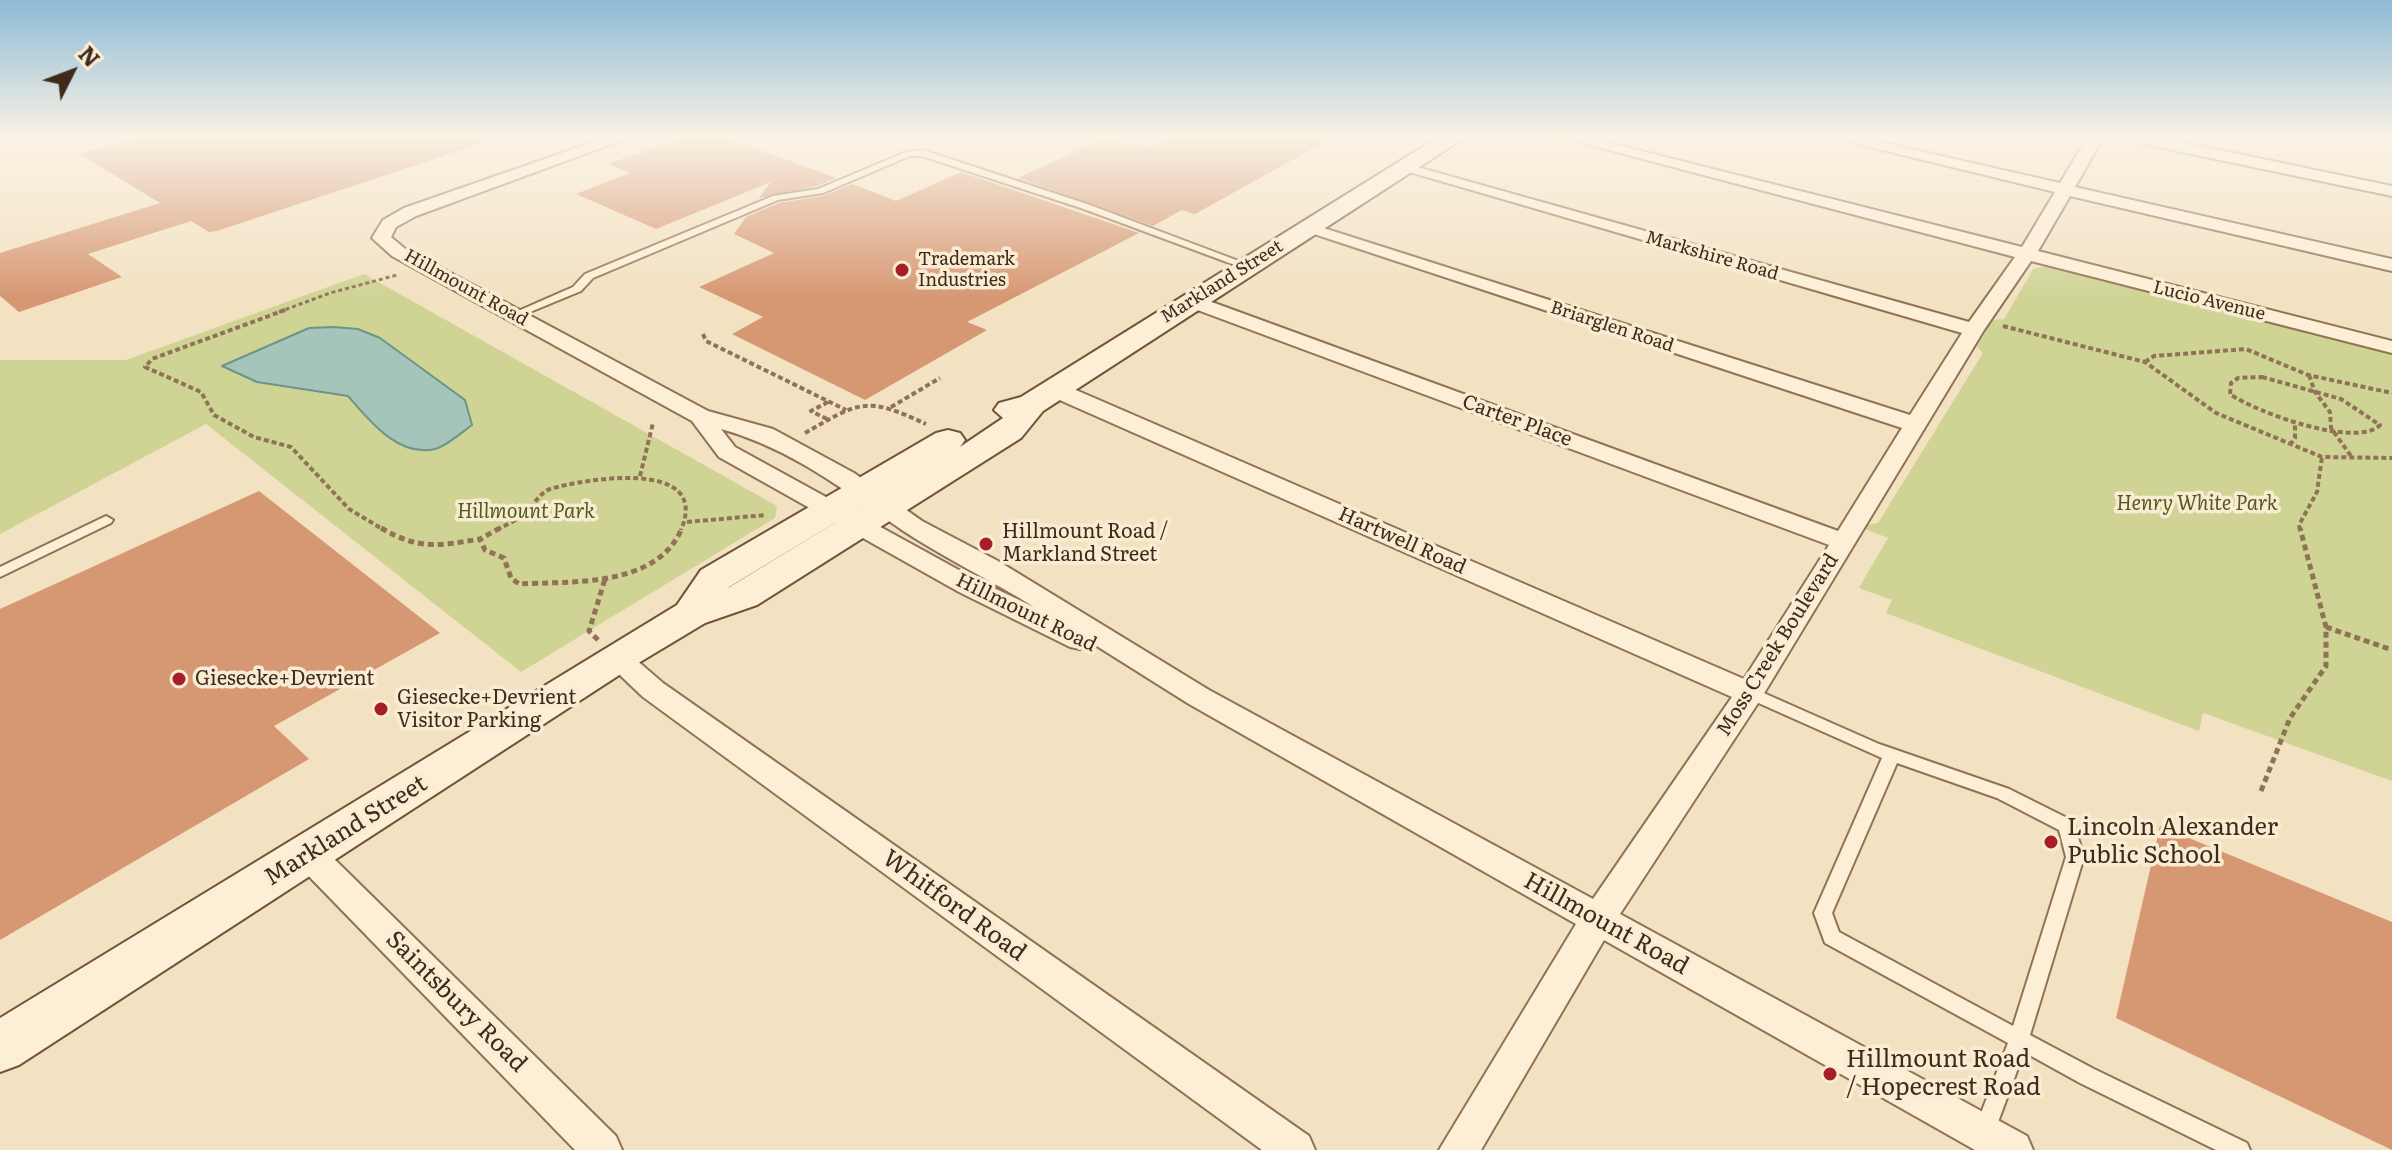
<!DOCTYPE html>
<html>
<head>
<meta charset="utf-8">
<style>
  body { margin:0 }
  #map { position:relative; width:2392px; height:1150px; overflow:hidden; background:#f3e2c2; font-family:Literata,serif }
  canvas { display:block }
  .north { position:absolute; left:32px; top:32px; width:80px; height:80px; -webkit-text-stroke:6px #faecd2; paint-order:stroke; rotate:48deg; font-size:22px; font-weight:700; line-height:32px; text-align:center; color:#3e2b1c }
  .north::after { content:''; display:block; margin:auto; width:28px; height:36px; background:#3e2b1c; clip-path:polygon(50% 0,100% 100%,50% 72%,0 100%) }
</style>
</head>
<body>
<div id="map">
<canvas width="2392" height="1150"></canvas>
<div class="north">N</div>
</div>
<script>
const ctx = document.querySelector('canvas').getContext('2d');
ctx.lineJoin = 'round';
function fill(path, color) { ctx.fillStyle = color; ctx.fill(path, 'evenodd'); }
function strokePath(path, color, width, dash) { ctx.strokeStyle = color; ctx.lineWidth = width; ctx.lineCap = dash ? 'butt' : 'round'; ctx.setLineDash(dash || []); ctx.stroke(path); }
function label(font, color, halo, rows, align = 'center') {
  ctx.font = font + ' Literata,serif'; ctx.lineWidth = 7; ctx.setLineDash([]); ctx.textBaseline = 'middle'; ctx.strokeStyle = halo; ctx.fillStyle = color; for (const [text, x, y, turn = 0] of rows) {
    ctx.save(); ctx.translate(x, y); ctx.rotate((+turn || 0) * Math.PI / 180); ctx.textAlign = isNaN(turn) ? turn : align; if (halo) ctx.strokeText(text, 0, 0); ctx.fillText(text, 0, 0); ctx.restore();
  }
}
fill(new Path2D(`
  M2047 266 2392 352V781L2203 713 2199 731 1886 613 1892 600 1859 588 1888 538 1863 528 1864 525 1878 523 1983 353 1977 346 1992 320 2004 319 2033 269Z
  M364 274 777 506 775 518 521 672 206 424 0 534V360H126Z`), '#cfd394');
const water = new Path2D(`
  M333 327 358 329 380 338 465 400 472 425C462 432 447 446 435 449 398 458 368 419 348 396L257 382 222 366 309 328Z`);
fill(water, '#a5c5ba');
strokePath(water, '#6a9588', 2);
fill(new Path2D(`
  M136 138H485L486 142 217 231 209 232 191 221 88 254 122 277 19 312 0 296V253L160 203 80 154Z
  M680 138H728L836 178 817 186 759 198 771 182 656 229 576 194 630 173 608 164Z
  M1104 138 1147 148 1167 138H1332L1195 214 1182 210 1153 226 1018 178Z
  M961 172 1139 233 967 322 987 330 865 400 732 334 763 317 699 287 774 253 734 234 746 217 779 203 823 196 852 184 896 201Z
  M259 491 440 633 274 726 309 759 0 940V609Z
  M2160 826 2392 922V1150L2116 1018Z`), '#d69773');
const lane = new Path2D(`
  M923 150 1090 205 1252 266 1243 268 1084 209 922 156H910L823 193 778 200 593 278 581 291 518 317H510L509 315 573 287 585 274 773 196 818 189 906 152Z
  M106 516 113 520 111 523 0 577V567Z
  M1750 687 1879 744 2009 789 2073 821 2084 857 2030 1035 2094 1069 2247 1143 2250 1150H2216L2080 1083 2024 1052 1991 1141 1984 1144 1977 1141 1973 1134 2008 1043 1825 943 1814 913 1882 758 1745 697 1742 693 1745 689ZM1897 763 1997 798 2059 830 2066 857 2013 1026 1839 932 1832 913Z`);
const street = new Path2D(`
  M605 138H628L416 216 396 227 391 237 404 248 708 411 773 429 854 473 922 521 998 561 1209 690 1593 899 1732 697 1046 394 1043 389 1046 384H1062L1744 679 1829 545 1184 305 1181 301 1184 297H1198L1838 531 1902 428 1299 229 1308 224 1314 225 1910 415 1962 333 1396 168 1410 165 1969 322 2015 257 1563 138H1590L2022 247 2055 192 1833 138H1862L2060 183 2087 138H2103L2075 187 2392 259V271L2070 196 2038 251 2392 341V353L2031 261 1984 330 1760 700 1620 914 2027 1136 2033 1150H1975L1604 940 1481 1150H1439L1576 924 1189 704 1092 643 1080 649 1070 647 959 592 719 457 692 421 392 256 372 238 383 220 404 208ZM721 429C790 448 844 490 902 530 944 558 991 580 1034 607L977 580 735 447Z
  M2131 138H2162L2392 186V196L2139 143Z
  M616 648 626 651 663 683 1309 1136 1315 1150H1262L643 697 602 658 606 651Z
  M309 842 321 846 616 1136 622 1150H575L297 864 293 855 297 846Z`);
const secondary = new Path2D(`
  M1437 138H1464L1043 411 1021 438 757 605 705 623 630 668 19 1065 0 1072V1018L677 605 701 570 936 433 948 430 960 433 965 440 960 447 1003 418 994 410 999 403 1021 397ZM879 496 729 587 728 588Z`);
strokePath(lane, '#907256', 4);
strokePath(street, '#907256', 4);
strokePath(secondary, '#715339', 4);
strokePath(new Path2D(`
  M279 312 330 293 397 275`), '#907256', 3, [4, 3]);
strokePath(new Path2D(`
  M285 310 152 359 145 367 201 392 214 415 254 437 291 447 349 509 384 530
  M2003 326 2145 362 2216 413 2322 457 2392 458
  M703 334 706 341 846 410
  M2145 362 2154 356 2246 349 2308 375 2392 393
  M2309 375 2315 392 2330 412 2331 428 2351 456
  M2262 377 2341 399 2380 425C2356 449 2255 412 2230 394L2231 383 2238 378Z
  M891 407 940 378
  M827 419 811 411 828 402
  M805 433C861 401 866 396 926 424
  M2290 445 2295 438V423
  M640 476 653 423
  M687 522 766 515
  M497 530C505 525 516 521 524 514 533 507 539 493 550 489 583 479 712 457 681 530
  M2300 530 2299 525 2317 492 2322 457`), '#907256', 4, [5, 3]);
strokePath(new Path2D(`
  M381 528C419 550 438 546 480 539
  M500 528 480 539 485 550 504 558 511 578 519 584C572 581 657 588 682 528
  M2326 627 2392 650
  M598 640 589 631 605 579
  M2261 791 2290 718 2326 666V627L2300 528`), '#907256', 5, [6, 4]);
fill(lane, '#fdefd6');
fill(street, '#fdefd6');
fill(secondary, '#fdefd6');
const sky = ctx.createLinearGradient(0, 0, 0, 299);
sky.addColorStop(0, '#8dbbd6');
sky.addColorStop(0.46, '#faf2e4');
sky.addColorStop(1, '#faf2e400');
ctx.fillStyle = sky;
ctx.fillRect(0, 0, 2392, 299);
for (const [x, y, r, color] of [
  [902,270,8,"#a61f26"],
  [986,544,8,"#a61f26"],
  [179,679,8,"#a61f26"],
  [381,709,8,"#a61f26"],
  [2051,842,8,"#a61f26"],
  [1830,1074,8,"#a61f26"]
]) { const dot = new Path2D(); dot.arc(x, y, r, 0, 2 * Math.PI); ctx.fillStyle = color; ctx.fill(dot); strokePath(dot, '#faecd2', 3); }
label('18px', '#3e2b1c', '#faecd2', [
  ["Markshire Road",1712,256,16],
  ["Markland Street",1222,282,-32],
  ["Hillmount Road",466,288,29],
  ["Lucio Avenue",2209,301,14],
  ["Briarglen Road",1612,327,18]
]);
label('18px', '#3e2b1c', '#faecd2', [
  ["Trademark",918,260],
  ["Industries",918,281]
], 'left');
label('20px', '#3e2b1c', '#faecd2', [
  ["Carter Place",1517,421,20],
  ["Hartwell Road",1402,541,24],
  ["Hillmount Road",1026,613,26],
  ["Moss Creek Boulevard",1778,645,-58]
]);
label('italic 20px', '#505d20', '#faecd2', [
  ["Henry White Park",2197,504],
  ["Hillmount Park",526,512]
]);
label('20px', '#3e2b1c', '#faecd2', [
  ["Hillmount Road /",1002,532],
  ["Markland Street",1002,555],
  ["Giesecke+Devrient",195,679],
  ["Giesecke+Devrient",397,698],
  ["Visitor Parking",397,721]
], 'left');
label('24px', '#3e2b1c', '#faecd2', [
  ["Lincoln Alexander",2067,828],
  ["Public School",2067,856],
  ["Hillmount Road",1846,1060],
  ["/ Hopecrest Road",1846,1088]
], 'left');
label('24px', '#3e2b1c', '#faecd2', [
  ["Markland Street",346,831,-32],
  ["Whitford Road",954,906,36],
  ["Hillmount Road",1606,924,29],
  ["Saintsbury Road",456,1002,45]
]);
</script>
</body>
</html>
